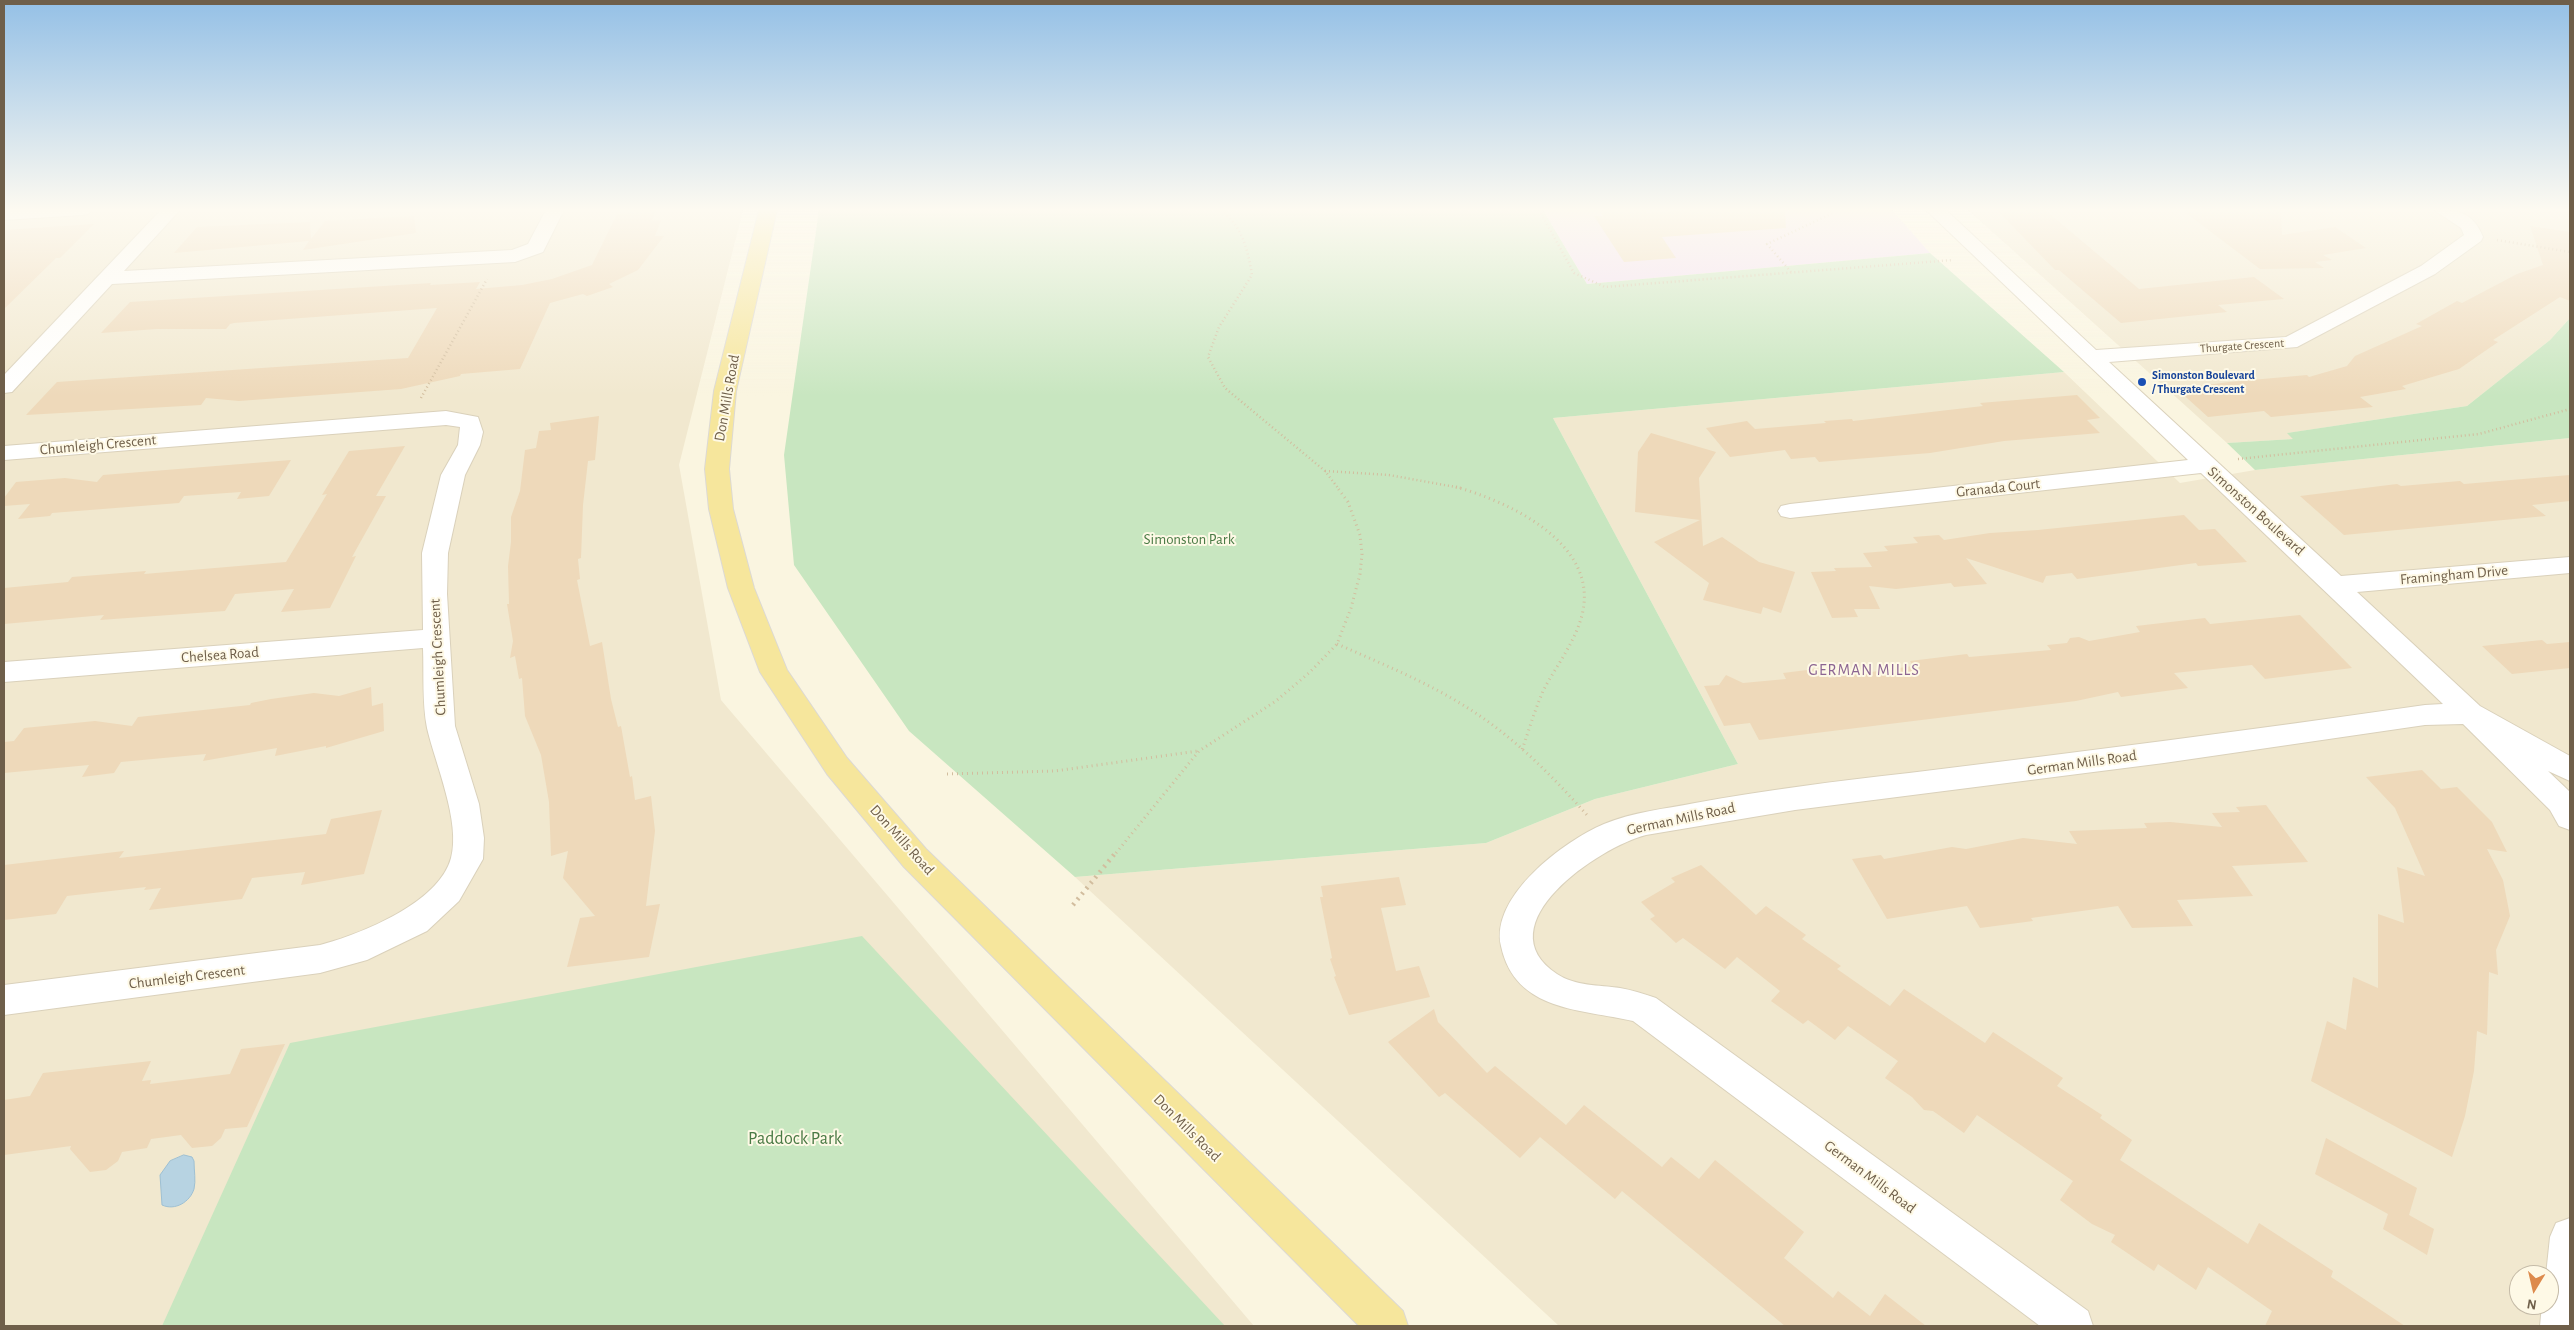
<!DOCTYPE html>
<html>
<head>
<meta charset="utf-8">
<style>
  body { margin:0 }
  #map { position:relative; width:2574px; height:1330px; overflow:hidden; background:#faf5e0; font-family:"Alegreya Sans",sans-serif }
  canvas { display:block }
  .frame { position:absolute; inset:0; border:5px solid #6f5f4a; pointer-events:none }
  .north { position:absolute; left:2509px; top:1265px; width:50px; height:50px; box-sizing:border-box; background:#fef9e6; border:1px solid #c5bba8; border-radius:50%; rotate:189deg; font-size:14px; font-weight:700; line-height:20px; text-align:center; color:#6f5f4a }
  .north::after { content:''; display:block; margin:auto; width:18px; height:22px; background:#dd8a4c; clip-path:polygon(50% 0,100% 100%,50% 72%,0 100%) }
</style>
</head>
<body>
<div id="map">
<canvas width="2574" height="1330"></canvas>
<div class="frame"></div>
<div class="north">N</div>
</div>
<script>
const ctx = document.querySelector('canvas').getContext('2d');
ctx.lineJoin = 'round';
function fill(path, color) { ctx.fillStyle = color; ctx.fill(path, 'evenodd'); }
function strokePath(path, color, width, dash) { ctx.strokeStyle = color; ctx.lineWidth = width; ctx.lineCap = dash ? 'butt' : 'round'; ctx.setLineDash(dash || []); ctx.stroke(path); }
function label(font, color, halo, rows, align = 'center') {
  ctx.font = font + ' "Alegreya Sans",sans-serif'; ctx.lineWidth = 4; ctx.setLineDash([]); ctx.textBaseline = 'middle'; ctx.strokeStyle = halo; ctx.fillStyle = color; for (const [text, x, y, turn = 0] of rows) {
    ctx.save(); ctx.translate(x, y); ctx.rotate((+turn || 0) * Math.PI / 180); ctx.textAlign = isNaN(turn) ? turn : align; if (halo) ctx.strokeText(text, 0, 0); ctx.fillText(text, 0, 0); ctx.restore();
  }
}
fill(new Path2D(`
  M4 210H743L679 465 721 700 1254 1326H4Z
  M1968 210H2570V318L2550 340 2467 406 2288 433 2294 439 2227 443Z
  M2064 372 2180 483 2255 470 2570 438V1326H1559L1075 877 1486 843 1595 799 1738 764 1553 418ZM2519 1275H2549V1305H2519Z`), '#f1e8cf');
fill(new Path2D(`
  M1543 210H1892L1930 253 1587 284Z`), '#f2def6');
fill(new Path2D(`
  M819 210H1543L1587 284 1930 253 2064 372 1553 418 1738 764 1595 799 1486 843 1075 877 909 731 794 565 784 455Z
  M2570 318V438L2255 470 2227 443 2293 439 2287 433 2467 406 2550 340Z
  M862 936 1225 1326H162L290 1043Z`), '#c8e6c0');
const water = new Path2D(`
  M184 1155 192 1157 194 1161C194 1170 196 1181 194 1189 190 1202 175 1211 162 1205L160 1175 170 1161Z`);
fill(water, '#b7d3e2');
strokePath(water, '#9ec0d3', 1);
fill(new Path2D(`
  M630 210H656L652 221 661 220 655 236H664L638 270 609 284 613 287 587 296 583 294 550 303 520 369 461 374 460 376 401 389 239 401 206 398 201 405 26 415 57 382 408 358 437 308 234 323 230 324 226 329H157L101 333 130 302 431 283 430 285 480 282 476 289 522 285 552 279 592 265 617 214 629 213Z
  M1599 210H1645L1647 213 1685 210H1785L1786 228 1662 237 1676 258 1624 262 1594 216H1603Z
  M1997 210H2045L2139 289 2254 277 2284 299 2218 305 2227 312 2121 323 2059 270H2055Z
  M2182 210H2281L2282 235 2335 227 2366 248 2323 255 2332 260 2315 262 2324 268 2260 269Z
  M414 216 416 233 303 250 309 241 174 253 197 227 310 222 311 239 325 221Z
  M94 224 60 258H56L4 309V230Z
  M2530 226 2570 232V301L2560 297 2493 340 2498 342 2459 369 2402 386 2406 389 2360 397 2373 407 2271 417 2264 411 2208 417 2177 389 2229 382 2307 375 2309 377 2347 366 2355 356 2422 326 2416 324 2457 301 2462 303 2517 274 2543 265Z
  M2077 395 2100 418 2087 420 2100 433 2004 441 1930 453 1819 462 1815 457 1791 459 1785 450 1730 457 1706 428 1747 421 1755 429 1826 423 1824 421 1852 419 1853 421 1983 406 1980 403Z
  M599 416 595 460 588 461 583 505 581 558 578 559 580 579 577 580 590 646 602 642 611 699 618 727 621 726 630 777 632 776 635 800 651 796 655 831 646 906 660 904 649 957 567 967 580 918 595 916 563 878 568 851 551 856 549 802 541 755 525 716 522 678 519 679 515 656 510 658 513 641 507 604H509L508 566 511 542V517L520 491 525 450 536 448 539 431 551 430 550 423Z
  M1651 433 1716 452 1699 478 1703 546 1722 537 1759 562 1795 572 1781 613 1763 607 1761 614 1703 600 1709 583 1654 542 1700 520 1635 512 1638 452Z
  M405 446 376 496H386L352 557 356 556 330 608 281 612 294 589 235 594 225 611 100 620 104 615 4 624V588L68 582 72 577 146 571 144 574 286 562 327 494 322 495 349 451Z
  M291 460 269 496 237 499 241 492 184 496 179 503 52 513 50 516 18 519 30 504 4 506V498L16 482 65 478 97 482 103 475Z
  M2570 475V501L2532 505 2546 516 2344 535 2300 496 2397 484 2401 486 2460 481 2464 484Z
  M2184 515 2199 530 2215 529 2247 562 2198 566 2196 563 2077 579 2072 573 2046 576 2043 583 1966 558 1987 584 1954 587 1951 583 1896 589 1869 586 1880 609H1854L1858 617 1832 618 1811 572 1836 571 1834 568 1872 567 1863 553 1888 551 1884 546 1918 543 1913 537 1939 535 1944 540 1990 533 2038 530Z
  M2300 615 2352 668 2265 679 2252 665 2174 673 2188 688 2121 697 2118 692 2076 701 1759 740 1750 723 1724 726 1704 686 1719 685 1726 675 1743 683 1786 679 1783 673 1823 668 1829 678 1913 666 1910 661 1967 654 1969 657 2051 650 2047 645 2067 643 2070 638 2079 637 2089 641 2140 632 2136 626 2205 618 2210 624Z
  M2542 640 2547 644 2570 642V668L2512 674 2482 646Z
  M371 687 372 706 383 703 384 731 326 748V746L275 756 277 748 203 761 206 754 121 762 114 773 82 777 89 765 4 773V742L14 741 24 728 95 721 132 726 138 717 250 705 251 703 271 699 314 693 339 696Z
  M2422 770 2441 789 2457 787 2492 822 2507 852 2487 849 2503 880 2510 916 2496 950 2498 975 2489 972 2487 1035 2477 1031 2474 1071 2465 1116 2452 1157 2311 1081 2327 1021 2346 1030 2353 977 2378 988V914L2404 923 2397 867 2425 876 2395 808 2366 777Z
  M2266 805 2308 862 2232 866 2253 896 2177 900 2193 926 2132 928 2118 906 2031 918 2033 921 1980 928 1967 906 1887 919 1852 859 1881 855 1884 859 1952 847 1966 849 2023 838 2077 844 2069 831 2147 828 2144 823 2170 822 2222 827 2212 813 2240 812 2236 807Z
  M382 810 364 874 301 885 305 872 252 878 242 899 149 910 161 888 144 890 146 887 67 896 56 914 4 920V865L124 851 119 858 326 834 331 819Z
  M1701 865 1756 915 1766 906 1806 935 1802 939 1841 966 1837 969 1890 1006 1904 989 1985 1043 1993 1032 2063 1078 2057 1086 2102 1115 2100 1118 2132 1140 2120 1160 2248 1244 2259 1223 2333 1271 2331 1277 2405 1326H2265L2272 1311 2208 1267 2196 1290 2158 1264 2154 1271 2111 1242 2115 1235 2092 1224 2060 1200 2073 1181 1977 1115 1964 1133 1933 1111 1924 1110 1912 1097 1885 1078 1898 1061 1848 1026 1835 1040 1808 1020 1803 1024 1771 1001 1780 991 1737 957 1725 969 1683 938 1676 943 1650 919 1655 916 1641 902 1675 882 1671 878Z
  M1399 877 1406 905 1381 908 1396 971 1419 966 1430 997 1349 1015 1334 977 1336 976 1330 959 1332 958 1320 897H1323L1321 886Z
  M1434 1009 1438 1022 1487 1073 1495 1066 1566 1125 1584 1105 1662 1167 1671 1157 1699 1179 1715 1160 1804 1232 1784 1258 1833 1298 1838 1291 1870 1316 1885 1294 1926 1326H1785L1622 1191 1615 1199 1540 1137 1520 1158 1445 1093 1439 1097 1388 1042Z
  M285 1044 247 1127 225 1129 221 1138 212 1146 192 1148 181 1135 151 1139 147 1148 122 1152 118 1161 106 1170 90 1172 70 1149 71 1146 4 1155V1100L30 1096 43 1073 151 1061 142 1081 151 1080 150 1084 230 1074 241 1049Z
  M2326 1138 2417 1188 2409 1215 2434 1229 2427 1255 2383 1229 2388 1214 2315 1174Z`), '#eed9ba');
const minor = new Path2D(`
  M4 210H91L88 214 82 215 4 220Z
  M161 210H180L124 271 512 250 528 244 546 210H564L543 252 515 262 112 284 12 392 4 393V375Z
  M1926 210H1946L2096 350 2286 337 2421 266 2464 235 2461 228 2434 210C2459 210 2473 212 2483 237L2481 241 2435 274 2297 347 2109 362 2341 576 2570 557V573L2357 592 2480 706 2570 756V781L2548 771 2570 792V830L2559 826 2550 810 2463 724 2425 725 2164 763 1795 810 1646 835C1599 847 1483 925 1557 974 1575 986 1599 985 1620 988 1632 990 1644 994 1656 998L2088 1311 2093 1326H2040L1633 1021C1582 1009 1515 1012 1501 946 1490 896 1564 841 1604 824 1633 812 1664 809 1695 803 1766 790 1837 781 1909 773 2081 752 2253 730 2425 705L2443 704 2201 473 1790 518 1781 516 1778 511 1781 506 1790 504 2188 460Z
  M446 411 478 417 483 432 480 445 465 475 448 553 447 594 455 726 479 804 484 838 483 859 459 901 427 931 367 960 320 973 4 1015V985L320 945C361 934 439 903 451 858 461 822 435 763 427 728 422 703 424 674 423 648L4 682V662L423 630 422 553 441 475 458 445 460 427 446 425 4 460V446Z
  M2570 1218V1326H2540L2542 1305H2549V1275H2546L2550 1237 2556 1223Z`);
const major = new Path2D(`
  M759 210H777L736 391 729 469 733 509 754 588 787 670 847 758 926 849 1403 1311 1408 1326H1359L904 867 827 774 760 672 728 588 709 509 705 469 714 391Z`);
strokePath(minor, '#dad1bb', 2);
strokePath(major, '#dcd9d4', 2);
strokePath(new Path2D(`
  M1221 210C1242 226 1248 250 1252 275L1219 327 1208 357 1225 388 1325 471 1338 488
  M1539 210 1574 273 1605 287 1953 260
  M2497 240 2570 252
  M1791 272 1767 244 1833 213 1830 210
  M421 398 487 279
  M2238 459 2479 434 2570 409
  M1325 471 1389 475 1461 488`), '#d2bd9e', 2.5, [1, 3]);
strokePath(new Path2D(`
  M1456 487C1510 502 1600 544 1582 615 1575 642 1557 665 1544 689 1535 709 1529 730 1522 750
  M1337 644C1385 665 1434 685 1477 714 1519 742 1554 778 1587 815
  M947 774 1055 771 1198 751
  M1116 853 1199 751 1276 701 1310 672 1337 644 1351 608 1360 574 1362 554 1360 535 1348 502 1337 487`), '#d2bd9e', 3, [1, 4]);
strokePath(new Path2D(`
  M1073 905 1117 851`), '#d2bd9e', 4.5, [2, 5]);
fill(minor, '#fff');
fill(major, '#f6e69c');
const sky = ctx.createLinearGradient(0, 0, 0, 396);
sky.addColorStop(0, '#94c0e6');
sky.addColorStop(0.53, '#fdfaf1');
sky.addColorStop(1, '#fdfaf100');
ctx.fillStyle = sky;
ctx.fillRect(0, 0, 2574, 396);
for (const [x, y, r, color] of [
  [2142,382,5,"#1a4fb4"]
]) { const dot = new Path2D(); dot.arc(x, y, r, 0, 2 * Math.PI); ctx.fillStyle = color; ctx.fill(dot); strokePath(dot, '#fef9e6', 2); }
label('12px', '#6f5f4a', '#fef9e6', [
  ["Thurgate Crescent",2242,346,-4]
]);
label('bold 12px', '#164399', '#fef9e6', [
  ["Simonston Boulevard",2152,375],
  ["/ Thurgate Crescent",2152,389]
], 'left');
label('15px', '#6f5f4a', '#fef9e6', [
  ["Don Mills Road",727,398,-80],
  ["Chumleigh Crescent",98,445,-5],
  ["Granada Court",1998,488,-6],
  ["Simonston Boulevard",2256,511,42],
  ["Framingham Drive",2454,575,-5],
  ["Chelsea Road",220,655,-4],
  ["Chumleigh Crescent",438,657,-93],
  ["German Mills Road",2082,763,-8],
  ["German Mills Road",1681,819,-12],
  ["Don Mills Road",902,840,48],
  ["Chumleigh Crescent",187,977,-7],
  ["Don Mills Road",1187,1128,45],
  ["German Mills Road",1870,1177,37]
]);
label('15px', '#4a7a45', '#fef9e6', [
  ["Simonston Park",1189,539]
]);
ctx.letterSpacing = '1px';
label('16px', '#8c6592', '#fef9e6', [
  ["GERMAN MILLS",1864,670]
]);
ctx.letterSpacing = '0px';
label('18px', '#4a7a45', '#fef9e6', [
  ["Paddock Park",795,1139]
]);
</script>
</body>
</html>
